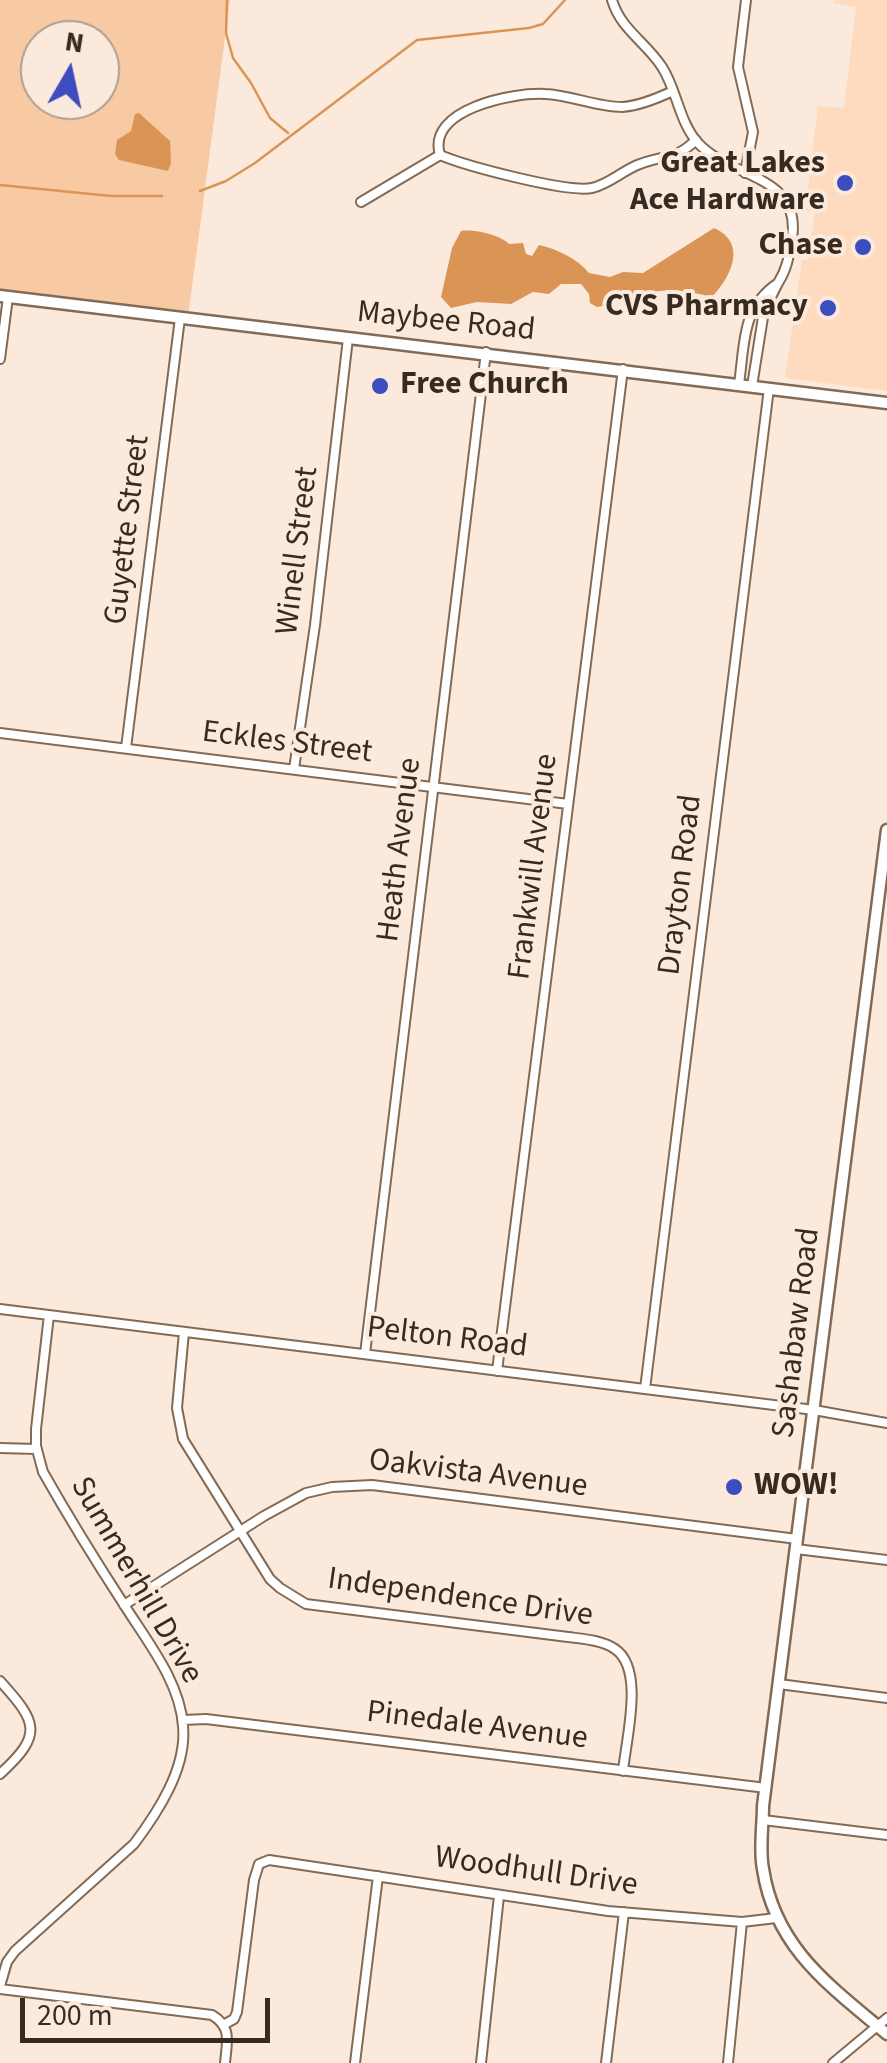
<!DOCTYPE html>
<html>
<head>
<meta charset="utf-8">
<style>
  body { margin:0 }
  #map { position:relative; width:887px; height:2063px; overflow:hidden; background:#fbeadc; font-family:"Source Sans 3",sans-serif }
  canvas { display:block }
  .north { position:absolute; left:20px; top:20px; width:100px; height:100px; box-sizing:border-box; background:#fbeadc; border:2px solid #ac9e92; border-radius:50%; rotate:9deg; font-size:28px; font-weight:700; line-height:40px; text-align:center; color:#362b22 }
  .north::after { content:''; display:block; margin:auto; width:35px; height:45px; background:#3d4cbf; clip-path:polygon(50% 0,100% 100%,50% 72%,0 100%) }
  .scale { position:absolute; left:20px; top:1998px; width:250px; height:45px; box-sizing:border-box; border:5px solid #362b22; border-top:0; padding-left:12px; font-size:30px; line-height:35px; white-space:nowrap; color:#362b22; -webkit-text-stroke:8px #fbeadc; paint-order:stroke }
</style>
</head>
<body>
<div id="map">
<canvas width="887" height="2063"></canvas>
<div class="north">N</div>
<div class="scale">200 m</div>
</div>
<script>
const ctx = document.querySelector('canvas').getContext('2d');
ctx.lineJoin = 'round';
function fill(path, color) { ctx.fillStyle = color; ctx.fill(path, 'evenodd'); }
function strokePath(path, color, width, dash) { ctx.strokeStyle = color; ctx.lineWidth = width; ctx.lineCap = dash ? 'butt' : 'round'; ctx.setLineDash(dash || []); ctx.stroke(path); }
function label(font, color, halo, rows, align = 'center') {
  ctx.font = font + ' "Source Sans 3",sans-serif'; ctx.lineWidth = 8; ctx.setLineDash([]); ctx.textBaseline = 'middle'; ctx.strokeStyle = halo; ctx.fillStyle = color; for (const [text, x, y, turn = 0] of rows) {
    ctx.save(); ctx.translate(x, y); ctx.rotate((+turn || 0) * Math.PI / 180); ctx.textAlign = isNaN(turn) ? turn : align; if (halo) ctx.strokeText(text, 0, 0); ctx.fillText(text, 0, 0); ctx.restore();
  }
}
fill(new Path2D(`
  M835 0H887V391L785 378 802 260H808L815 212 805 211 818 106 844 108 856 7 834 3Z`), '#fedbbe');
fill(new Path2D(`
  M0 0H230L188 317 0 294ZM40 40H100V100H40Z`), '#f8caa3');
fill(new Path2D(`
  M139 113 170 141 171 163 168 171 119 160 115 154 117 140 131 131 135 114Z
  M714 228C748 243 731 277 712 297 689 291 652 286 631 299L614 291V304L597 307 590 303 589 294 581 284H561L549 294 533 292 511 304 477 302 451 308 441 297 452 248 461 231C475 229 500 235 509 244L523 243 526 254 532 256 539 245C557 249 578 259 589 273L610 277 623 272 643 273Z`), '#da9556');
strokePath(new Path2D(`
  M227 0 226 33 233 58 251 83 270 118 288 133
  M0 185 111 196H162
  M200 191 226 181 255 163 417 40 529 28 543 24 565 0`), '#da9556', 2.5);
const street = new Path2D(`
  M612 0C621 30 646 42 662 67 677 90 679 122 698 143 731 179 802 174 792 239 789 256 787 269 778 283
  M440 155C426 109 514 92 545 94 571 95 596 107 622 107 639 106 658 98 673 91
  M745 173 753 132 738 67 746 0
  M361 202 440 155C466 166 567 193 592 188 610 184 623 170 640 164 666 154 674 161 696 140
  M0 359 8 297
  M739 384C745 343 741 308 778 283L764 311 752 386
  M0 733 568 804
  M126 748 180 318
  M294 769 315 625 348 338
  M0 1309 814 1410 887 1423
  M184 1332 177 1408 183 1439 270 1579 280 1588 306 1604 568 1637C583 1639 602 1640 615 1649 645 1669 626 1739 623 1771
  M365 1354 486 352
  M497 1371 623 369
  M645 1389 769 388
  M0 1448 37 1449
  M796 1549 887 1560
  M124 1605 264 1516 306 1493 332 1487 372 1485 797 1539
  M0 1681C37 1722 44 1734 0 1774
  M779 1684 887 1698
  M183 1720 206 1719 766 1788
  M763 1820 887 1835
  M0 1986 7 1962 15 1951 134 1844C158 1812 187 1768 183 1726 180 1681 146 1640 123 1603 95 1560 68 1516 43 1472L36 1446V1429L49 1315
  M0 1989 212 2015C232 2027 227 2041 225 2063
  M225 2024 234 2019 237 2012 254 1880 259 1864 269 1860 608 1911 742 1922 776 1918
  M355 2063 378 1876
  M481 2063 499 1896
  M606 2063 624 1912
  M728 2063 742 1922
  M833 2063 887 2018`);
const secondary = new Path2D(`
  M0 296 887 403
  M887 830 763 1806C763 1826 759 1849 763 1869 775 1948 830 1986 887 2034`);
strokePath(street, '#836a55', 12);
strokePath(secondary, '#836a55', 15);
strokePath(street, '#fff', 8);
strokePath(secondary, '#fff', 10);
for (const [x, y, r, color] of [
  [845,183,10,"#3d4cbf"],
  [863,247,10,"#3d4cbf"],
  [828,308,10,"#3d4cbf"],
  [380,386,10,"#3d4cbf"],
  [734,1487,10,"#3d4cbf"]
]) { const dot = new Path2D(); dot.arc(x, y, r, 0, 2 * Math.PI); ctx.fillStyle = color; ctx.fill(dot); strokePath(dot, '#fbeadc', 4); }
label('bold 32px', '#362b22', '#fbeadc', [
  ["Great Lakes",825,165],
  ["Ace Hardware",825,202],
  ["Chase",843,247],
  ["CVS Pharmacy",808,308],
  ["Free Church",400,386,"left"],
  ["WOW!",754,1487,"left"]
], 'right');
label('32px', '#362b22', '#fbeadc', [
  ["Maybee Road",446,323,6],
  ["Guyette Street",129,530,-83],
  ["Winell Street",299,551,-83],
  ["Eckles Street",287,744,7],
  ["Heath Avenue",401,850,-83],
  ["Frankwill Avenue",535,867,-83],
  ["Drayton Road",682,885,-83],
  ["Sashabaw Road",798,1333,-83],
  ["Pelton Road",447,1339,7],
  ["Oakvista Avenue",478,1475,7],
  ["Summerhill Drive",135,1581,60],
  ["Independence Drive",460,1599,8],
  ["Pinedale Avenue",477,1727,7],
  ["Woodhull Drive",536,1873,8]
]);
</script>
</body>
</html>
